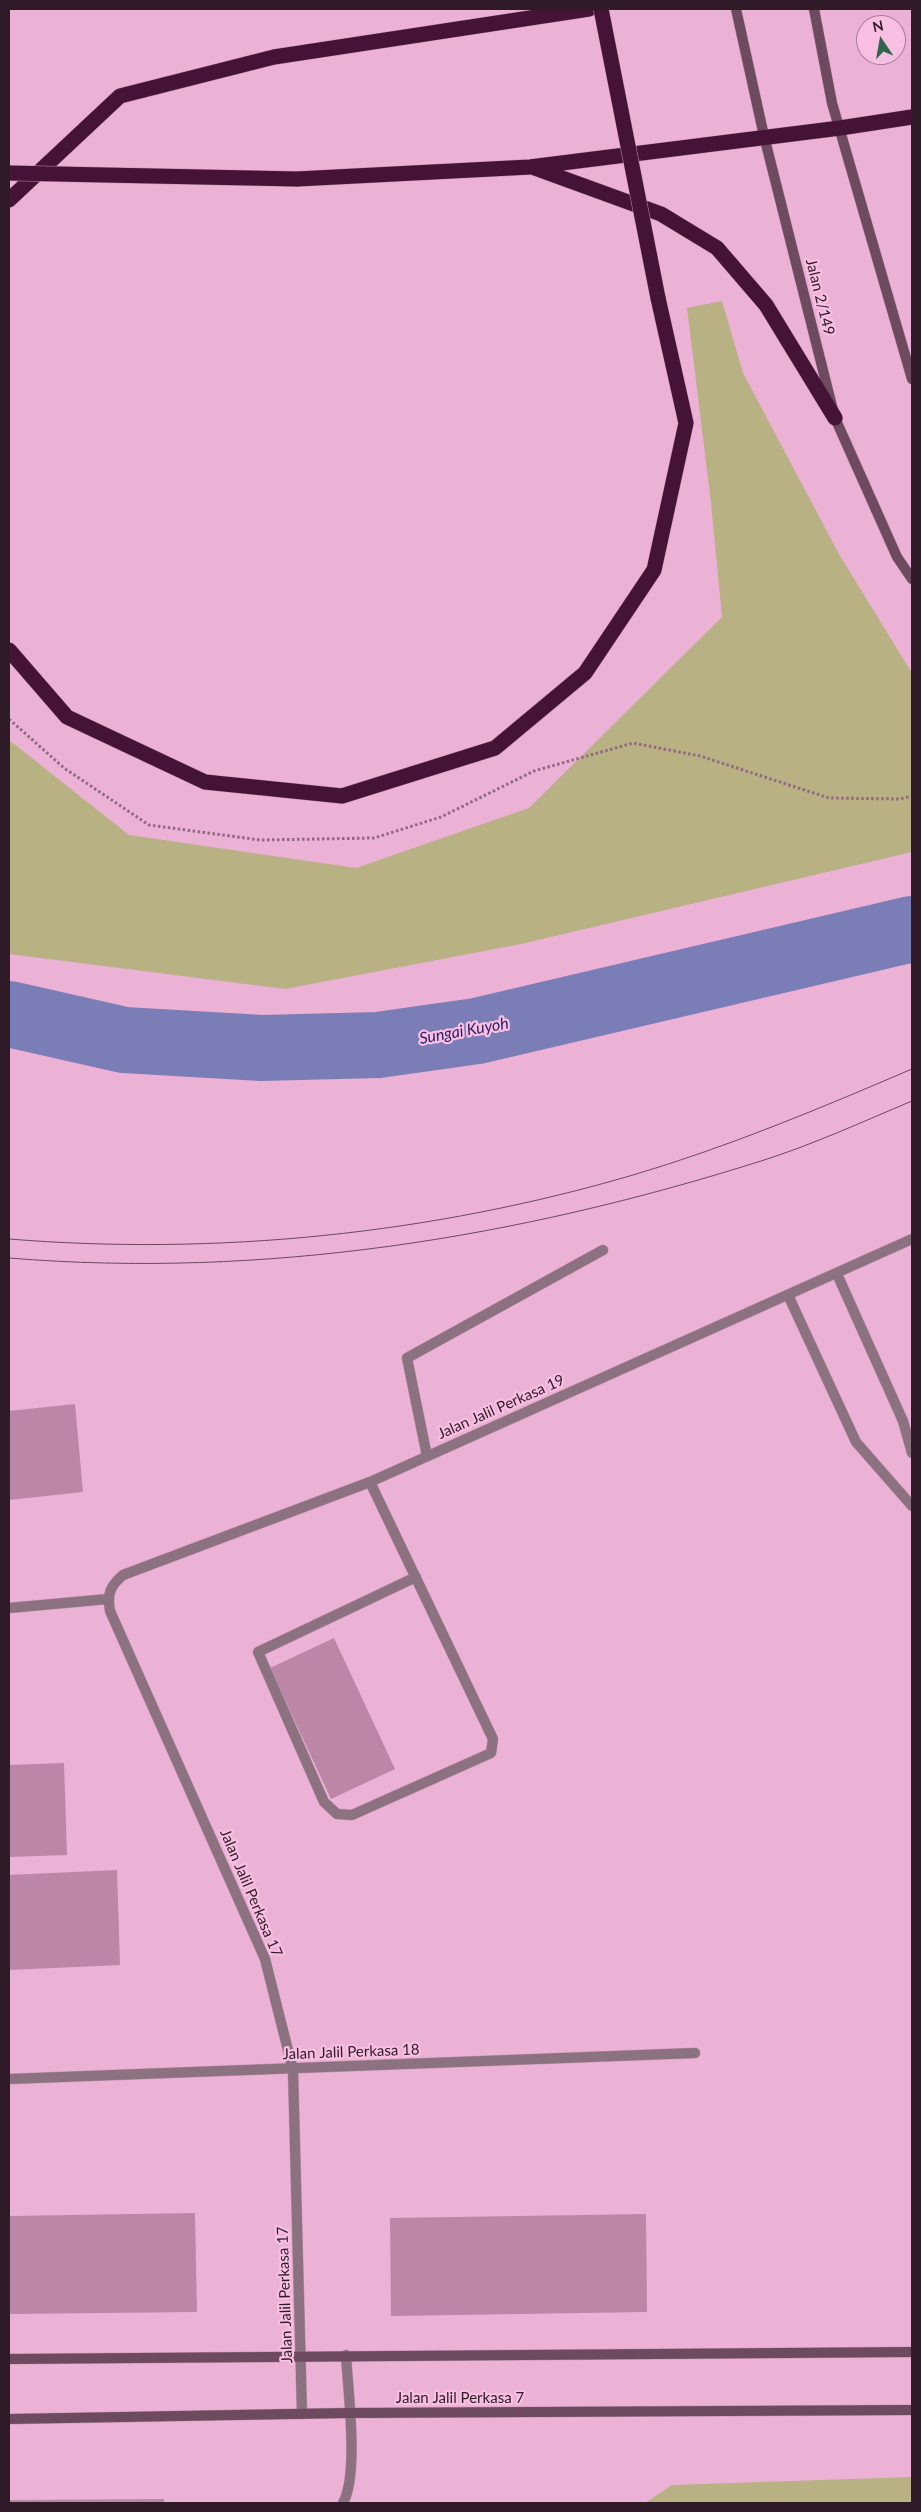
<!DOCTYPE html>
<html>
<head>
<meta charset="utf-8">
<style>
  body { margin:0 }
  #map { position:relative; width:921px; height:2512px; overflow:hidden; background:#ebb2d5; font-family:Lato,sans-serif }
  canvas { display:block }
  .frame { position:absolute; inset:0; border:10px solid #2f1a28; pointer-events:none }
  .north { position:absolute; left:856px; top:15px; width:50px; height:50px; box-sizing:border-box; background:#f9bfe2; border:1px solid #a87d98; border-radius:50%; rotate:348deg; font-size:14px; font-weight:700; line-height:20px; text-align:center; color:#2f1a28 }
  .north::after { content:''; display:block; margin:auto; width:18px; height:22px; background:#2e654c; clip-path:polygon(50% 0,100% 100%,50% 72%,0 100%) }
</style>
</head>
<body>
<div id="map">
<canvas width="921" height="2512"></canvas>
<div class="frame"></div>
<div class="north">N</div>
</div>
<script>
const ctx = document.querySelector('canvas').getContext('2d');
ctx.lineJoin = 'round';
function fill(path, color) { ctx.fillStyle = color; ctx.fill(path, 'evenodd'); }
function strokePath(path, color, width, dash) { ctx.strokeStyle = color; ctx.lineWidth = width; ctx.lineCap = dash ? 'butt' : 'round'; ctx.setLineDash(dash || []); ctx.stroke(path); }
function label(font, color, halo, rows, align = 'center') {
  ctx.font = font + ' Lato,sans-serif'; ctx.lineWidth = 4.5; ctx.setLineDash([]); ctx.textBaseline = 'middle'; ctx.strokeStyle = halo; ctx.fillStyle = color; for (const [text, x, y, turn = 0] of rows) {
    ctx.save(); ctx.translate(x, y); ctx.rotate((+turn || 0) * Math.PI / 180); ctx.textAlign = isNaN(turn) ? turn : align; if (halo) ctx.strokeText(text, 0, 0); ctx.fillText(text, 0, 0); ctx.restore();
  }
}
fill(new Path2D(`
  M722 301 743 373 840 556 912 673V852L521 944 285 989 9 954V740L129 835 356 868 529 808 722 617 711 503 687 308Z
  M912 2477V2503H645L672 2485Z`), '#b7b183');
strokePath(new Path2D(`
  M9 1014 124 1040 262 1048 378 1045 477 1031 912 929`), '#7b7db6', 66);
fill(new Path2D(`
  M75 1404 83 1492 9 1500V1411Z
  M334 1638 395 1769 331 1799 270 1668Z
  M64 1763 67 1855 9 1857V1765Z
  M117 1870 120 1965 9 1970V1875Z
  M195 2213 197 2312 9 2314V2216Z
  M646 2214 647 2312 391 2316 390 2218Z
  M164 2499V2503H9V2500Z`), '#bc86a7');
const lane = new Path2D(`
  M837 1274 903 1421 912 1453
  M788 1295 856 1442 912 1506
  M427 1456 407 1358 603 1250
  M370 1482 493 1739 491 1753 352 1815 337 1814 324 1802 258 1652 416 1577
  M343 2503C359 2474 348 2391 346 2355`);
const street = new Path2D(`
  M9 1608 108 1599
  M9 2079 695 2053
  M302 2414 293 2070 265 1959 110 1611C107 1594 110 1586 123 1575L370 1482 912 1239`);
const secondary = new Path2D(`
  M736 9 764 136 835 418 897 557 912 579
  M814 9 832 103 912 379
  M9 2359 912 2352
  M9 2419 349 2413 912 2410`);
const highway = new Path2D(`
  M532 167 661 214 717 248 766 305 835 418
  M297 179 530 167 840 128 912 117
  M9 200 120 96 274 57 589 9
  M9 650 67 717 205 782 342 796 495 748 585 673 654 570 686 423 658 298`);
strokePath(lane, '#c594b2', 11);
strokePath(street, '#c594b2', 11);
strokePath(secondary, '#c594b2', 11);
strokePath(highway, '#c594b2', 16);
strokePath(new Path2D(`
  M9 719 64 768 149 825 260 840 374 838 441 817 534 771 633 743 700 756 829 798 900 799 912 796`), '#916982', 3, [2.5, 2.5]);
strokePath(lane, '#8c7281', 10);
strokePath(street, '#8c7281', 10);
strokePath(secondary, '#6e4a60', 10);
strokePath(highway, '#441335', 15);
strokePath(new Path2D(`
  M9 1239C217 1256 432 1234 633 1175 728 1147 821 1108 912 1069
  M9 1258C264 1279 518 1238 761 1161 812 1145 862 1122 912 1101`), '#69495e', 1);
const highwayBridge = new Path2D(`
  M601 9 658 298
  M9 173 297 179`);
strokePath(highwayBridge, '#c594b2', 16, []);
strokePath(highwayBridge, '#441335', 15);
label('15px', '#2f1a28', '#f9bfe2', [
  ["Jalan 2/149",820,297,76],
  ["Jalan Jalil Perkasa 19",501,1407,-24],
  ["Jalan Jalil Perkasa 17",251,1893,67],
  ["Jalan Jalil Perkasa 18",351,2052,-2],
  ["Jalan Jalil Perkasa 17",285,2295,-92],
  ["Jalan Jalil Perkasa 7",460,2398]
]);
label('italic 16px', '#292267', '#f9bfe2', [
  ["Sungai Kuyoh",464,1031,-10]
]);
</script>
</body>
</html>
